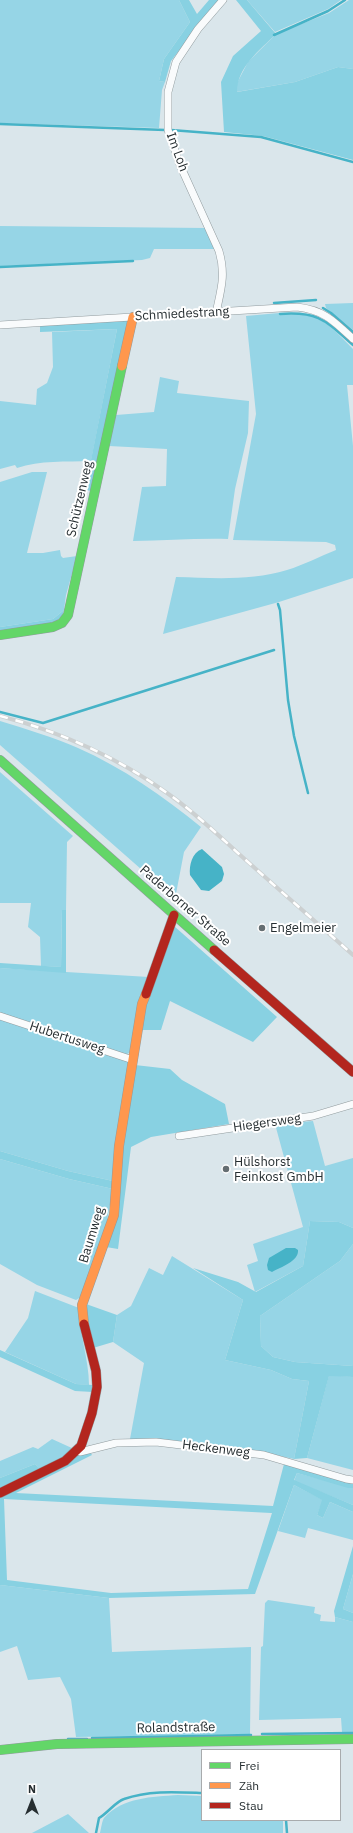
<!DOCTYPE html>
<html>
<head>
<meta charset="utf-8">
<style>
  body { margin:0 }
  #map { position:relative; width:353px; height:1833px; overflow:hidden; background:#dae6eb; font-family:"IBM Plex Sans",sans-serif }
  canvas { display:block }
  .legend { position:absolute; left:201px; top:1749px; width:140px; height:72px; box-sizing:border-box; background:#fff; border:1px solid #a8abad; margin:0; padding:5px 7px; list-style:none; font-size:12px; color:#262e31 }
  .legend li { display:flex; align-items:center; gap:8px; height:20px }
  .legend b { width:20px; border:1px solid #a8abad }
  .north { position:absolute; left:12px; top:1781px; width:40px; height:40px; -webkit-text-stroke:3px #fff; paint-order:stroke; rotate:0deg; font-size:11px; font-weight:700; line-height:16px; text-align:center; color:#262e31 }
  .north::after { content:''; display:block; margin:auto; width:14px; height:18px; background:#262e31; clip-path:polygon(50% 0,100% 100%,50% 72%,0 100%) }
</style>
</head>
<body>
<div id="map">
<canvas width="353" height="1833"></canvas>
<ul class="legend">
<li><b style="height:5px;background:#63d668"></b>Frei</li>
<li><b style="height:5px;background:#ff974d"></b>Zäh</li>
<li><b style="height:5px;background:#b3261e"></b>Stau</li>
</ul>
<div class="north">N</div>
</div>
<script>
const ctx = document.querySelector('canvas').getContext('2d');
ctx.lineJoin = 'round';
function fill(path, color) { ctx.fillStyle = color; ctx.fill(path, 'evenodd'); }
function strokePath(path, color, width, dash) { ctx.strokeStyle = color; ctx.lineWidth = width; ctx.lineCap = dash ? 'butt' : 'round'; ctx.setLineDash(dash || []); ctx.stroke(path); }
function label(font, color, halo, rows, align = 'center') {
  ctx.font = font + ' "IBM Plex Sans",sans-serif'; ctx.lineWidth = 4; ctx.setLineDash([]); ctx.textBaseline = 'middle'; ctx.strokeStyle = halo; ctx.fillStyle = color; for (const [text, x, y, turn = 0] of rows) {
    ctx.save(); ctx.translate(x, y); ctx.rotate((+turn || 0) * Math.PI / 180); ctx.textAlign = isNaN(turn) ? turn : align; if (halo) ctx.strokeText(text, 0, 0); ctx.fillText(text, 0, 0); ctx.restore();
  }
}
fill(new Path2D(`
  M0 0H179L190 22 164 59 159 81 165 82 162 90 159 128 0 123Z
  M247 0H341L328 9 275 32Z
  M349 0H353V69L338 67 295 82 236 92 237 83 248 62 276 34 329 13Z
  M0 226 206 228 215 249H154L150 258 142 260 0 266Z
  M353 303V330L326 308 325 304Z
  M279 313 280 315C287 315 295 314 302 314 323 315 339 335 353 349V385H347L353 446V578L279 602 163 634 176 577C213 578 251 581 287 570 304 565 320 556 336 550L335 545 326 542 233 540 256 414 246 316Z
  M117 329 91 461C66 462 40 460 17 468L15 465 0 469V401L36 405 37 389 47 383 53 367 52 332Z
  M160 377 179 381 177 393 249 401 248 433 235 489 228 539C196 538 165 541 133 541L142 487 166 486 167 449 109 446 116 415 154 412Z
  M32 472H47L27 553H43L60 550 61 556 63 558 77 556 66 595 64 610 53 619 0 627V482Z
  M0 721C26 729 53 737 78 748 123 768 163 796 201 827L184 852 175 899 0 745Z
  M0 772 73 836 67 842 66 910H62L61 967 41 966 40 937 28 927 31 903H0Z
  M0 968 149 977 130 1052 126 1055 0 1014Z
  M0 1019 127 1061 129 1064 113 1181 68 1171 0 1151Z
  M313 1121 325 1166 353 1158V1228L339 1222 310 1221 303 1266 255 1292 247 1265 258 1261 253 1244 303 1227 275 1124Z
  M0 1159 69 1179 113 1189 105 1231 81 1297 76 1300 37 1285 0 1264Z
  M353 1244V1366L295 1362 273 1357 261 1346 260 1316 340 1261Z
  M172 1256 243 1300 225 1360 271 1370 292 1379 309 1381 294 1459C242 1447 184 1440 130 1439L144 1363 113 1342 117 1315 131 1306 149 1268 163 1275Z
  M35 1291 79 1308C79 1334 89 1359 89 1385L76 1384 5 1352 28 1318Z
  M329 1375 353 1377V1470L307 1458Z
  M52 1439 74 1449 60 1460 40 1470 35 1464 0 1478V1461L33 1447 38 1449Z
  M297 1473 353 1488V1505L294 1481Z
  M294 1485 323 1500 317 1515 323 1518 330 1502 353 1512V1540L308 1528 305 1538 278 1531Z
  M353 1574V1613L343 1609Z
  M0 1585 109 1598 112 1652 251 1647 250 1734 76 1737 71 1699 60 1677 28 1680 17 1646 0 1652Z
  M268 1600 315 1607 314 1613 321 1615 320 1621 335 1622V1617L353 1622V1732H342L341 1718 259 1720 261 1647 263 1646 265 1603Z
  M178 1795 202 1796V1820H283V1833H100C101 1829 102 1821 104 1818 123 1797 152 1797 178 1795Z
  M68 1814 89 1833H32Z`), '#96d5e6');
fill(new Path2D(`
  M179 0H189L197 14 209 0H219L171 61 165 82 159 81 164 59 190 22Z
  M236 0H247L276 34C260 50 237 67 237 92L295 82 338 67 353 69V160L263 136 224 132 221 82 233 56 261 31Z
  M130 320 92 491 85 490 117 329 40 332V325Z
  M64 610C63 629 16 630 0 632V627L53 619Z
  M62 910H66V973L0 968V963L61 967Z
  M174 926 277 1017 253 1042 170 1001 161 1030H141L144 1005Z
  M135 1065 170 1069 182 1080 225 1104 229 1124 151 1137 131 1147 118 1249 106 1247 121 1146Z
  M0 1151 68 1171 113 1181V1189L69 1179 0 1159Z
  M310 1221 339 1222 353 1228V1244L340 1261 260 1316 261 1346 273 1357 295 1362 353 1366V1377L329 1376 307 1458 294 1459 309 1381 292 1379 271 1370 225 1360 243 1300 193 1268 238 1282 256 1292 303 1266Z
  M86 1304 117 1315 113 1342 93 1348 87 1324Z
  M0 1350 76 1384 93 1385V1392L75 1391 0 1357Z
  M90 1452 92 1455 16 1493 273 1506 284 1464 353 1484V1488H348L297 1473 294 1480 353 1505V1512L330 1502 323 1518 317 1515 322 1500 294 1485 255 1594 109 1598 0 1585V1478L35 1464 44 1474 74 1457ZM4 1499 271 1513H272L248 1589 111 1593 7 1580Z
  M353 1546V1574L343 1609 353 1613V1622L335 1617 334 1611Z`), '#88d1e2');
fill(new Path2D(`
  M202 849 222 867 224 874 222 881 209 891 201 890 190 875C189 865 192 853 202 849Z
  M286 1248H295L298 1250C299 1261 281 1267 272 1272L268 1270 267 1265 269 1258Z`), '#46b3c7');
strokePath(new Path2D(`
  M274 35 328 11 345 0
  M0 124 165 130
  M171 130 261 137 353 162
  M0 267 133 261
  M274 303 316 300
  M323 308 331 313 353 332
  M280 314C319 311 326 321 353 345
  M278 604 280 610 288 700 294 736 308 793
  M0 712 43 723 274 650
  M262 1734 353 1733
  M92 1738 251 1735
  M68 1739H87
  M286 1820 287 1833
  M96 1833 99 1818C108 1813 115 1802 124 1799 149 1790 177 1792 202 1793`), '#46b3c7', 2.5);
const street = new Path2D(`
  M216 313C221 289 226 275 219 251L180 165 168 130V92L176 62 198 29 223 0
  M0 325 297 307C324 310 334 321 353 339
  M0 1016 133 1060
  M179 1136 313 1116 353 1104
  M77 1451 80 1452 116 1443 156 1442 264 1455 346 1479 353 1480`);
const fast = new Path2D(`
  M0 635 53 627 62 623 68 615 122 366
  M0 760 214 950
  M0 1750 57 1744 353 1739`);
const slow = new Path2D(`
  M122 366 133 317
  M84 1324 82 1305 114 1215 119 1146 142 1004 146 994`);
const jam = new Path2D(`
  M214 950 353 1072
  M146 994 174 915
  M0 1493 65 1461 81 1446 92 1413 97 1387 96 1371 84 1324`);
strokePath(street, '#919b9e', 8);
strokePath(fast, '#919b9e', 10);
strokePath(slow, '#919b9e', 10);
strokePath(jam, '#919b9e', 10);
strokePath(street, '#f9fbfc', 7);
strokePath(fast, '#63d668', 9);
strokePath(slow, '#ff974d', 9);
strokePath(jam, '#b3261e', 9);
const rail = new Path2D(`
  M0 716C61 732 115 756 167 793 193 811 216 833 239 854 277 888 315 921 353 955`);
strokePath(rail, '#ccd0d1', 4);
strokePath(rail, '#fff', 2.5, [8]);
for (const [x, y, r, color] of [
  [262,928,4,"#656e72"],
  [226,1169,4,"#656e72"]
]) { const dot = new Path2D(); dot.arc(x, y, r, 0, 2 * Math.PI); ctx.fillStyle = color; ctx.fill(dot); strokePath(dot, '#fff', 1.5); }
label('13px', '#262e31', '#fff', [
  ["Im Loh",177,152,70],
  ["Schmiedestrang",182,314,-3],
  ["Schützenweg",80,499,-77],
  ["Paderborner Straße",185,906,41],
  ["Hubertusweg",67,1038,18],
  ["Hiegersweg",267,1123,-8],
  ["Baumweg",92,1235,-73],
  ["Heckenweg",216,1449,7],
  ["Rolandstraße",176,1728,-1]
]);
label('13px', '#262e31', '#fff', [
  ["Engelmeier",270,928],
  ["Hülshorst",234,1162],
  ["Feinkost GmbH",234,1177]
], 'left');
</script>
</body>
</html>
